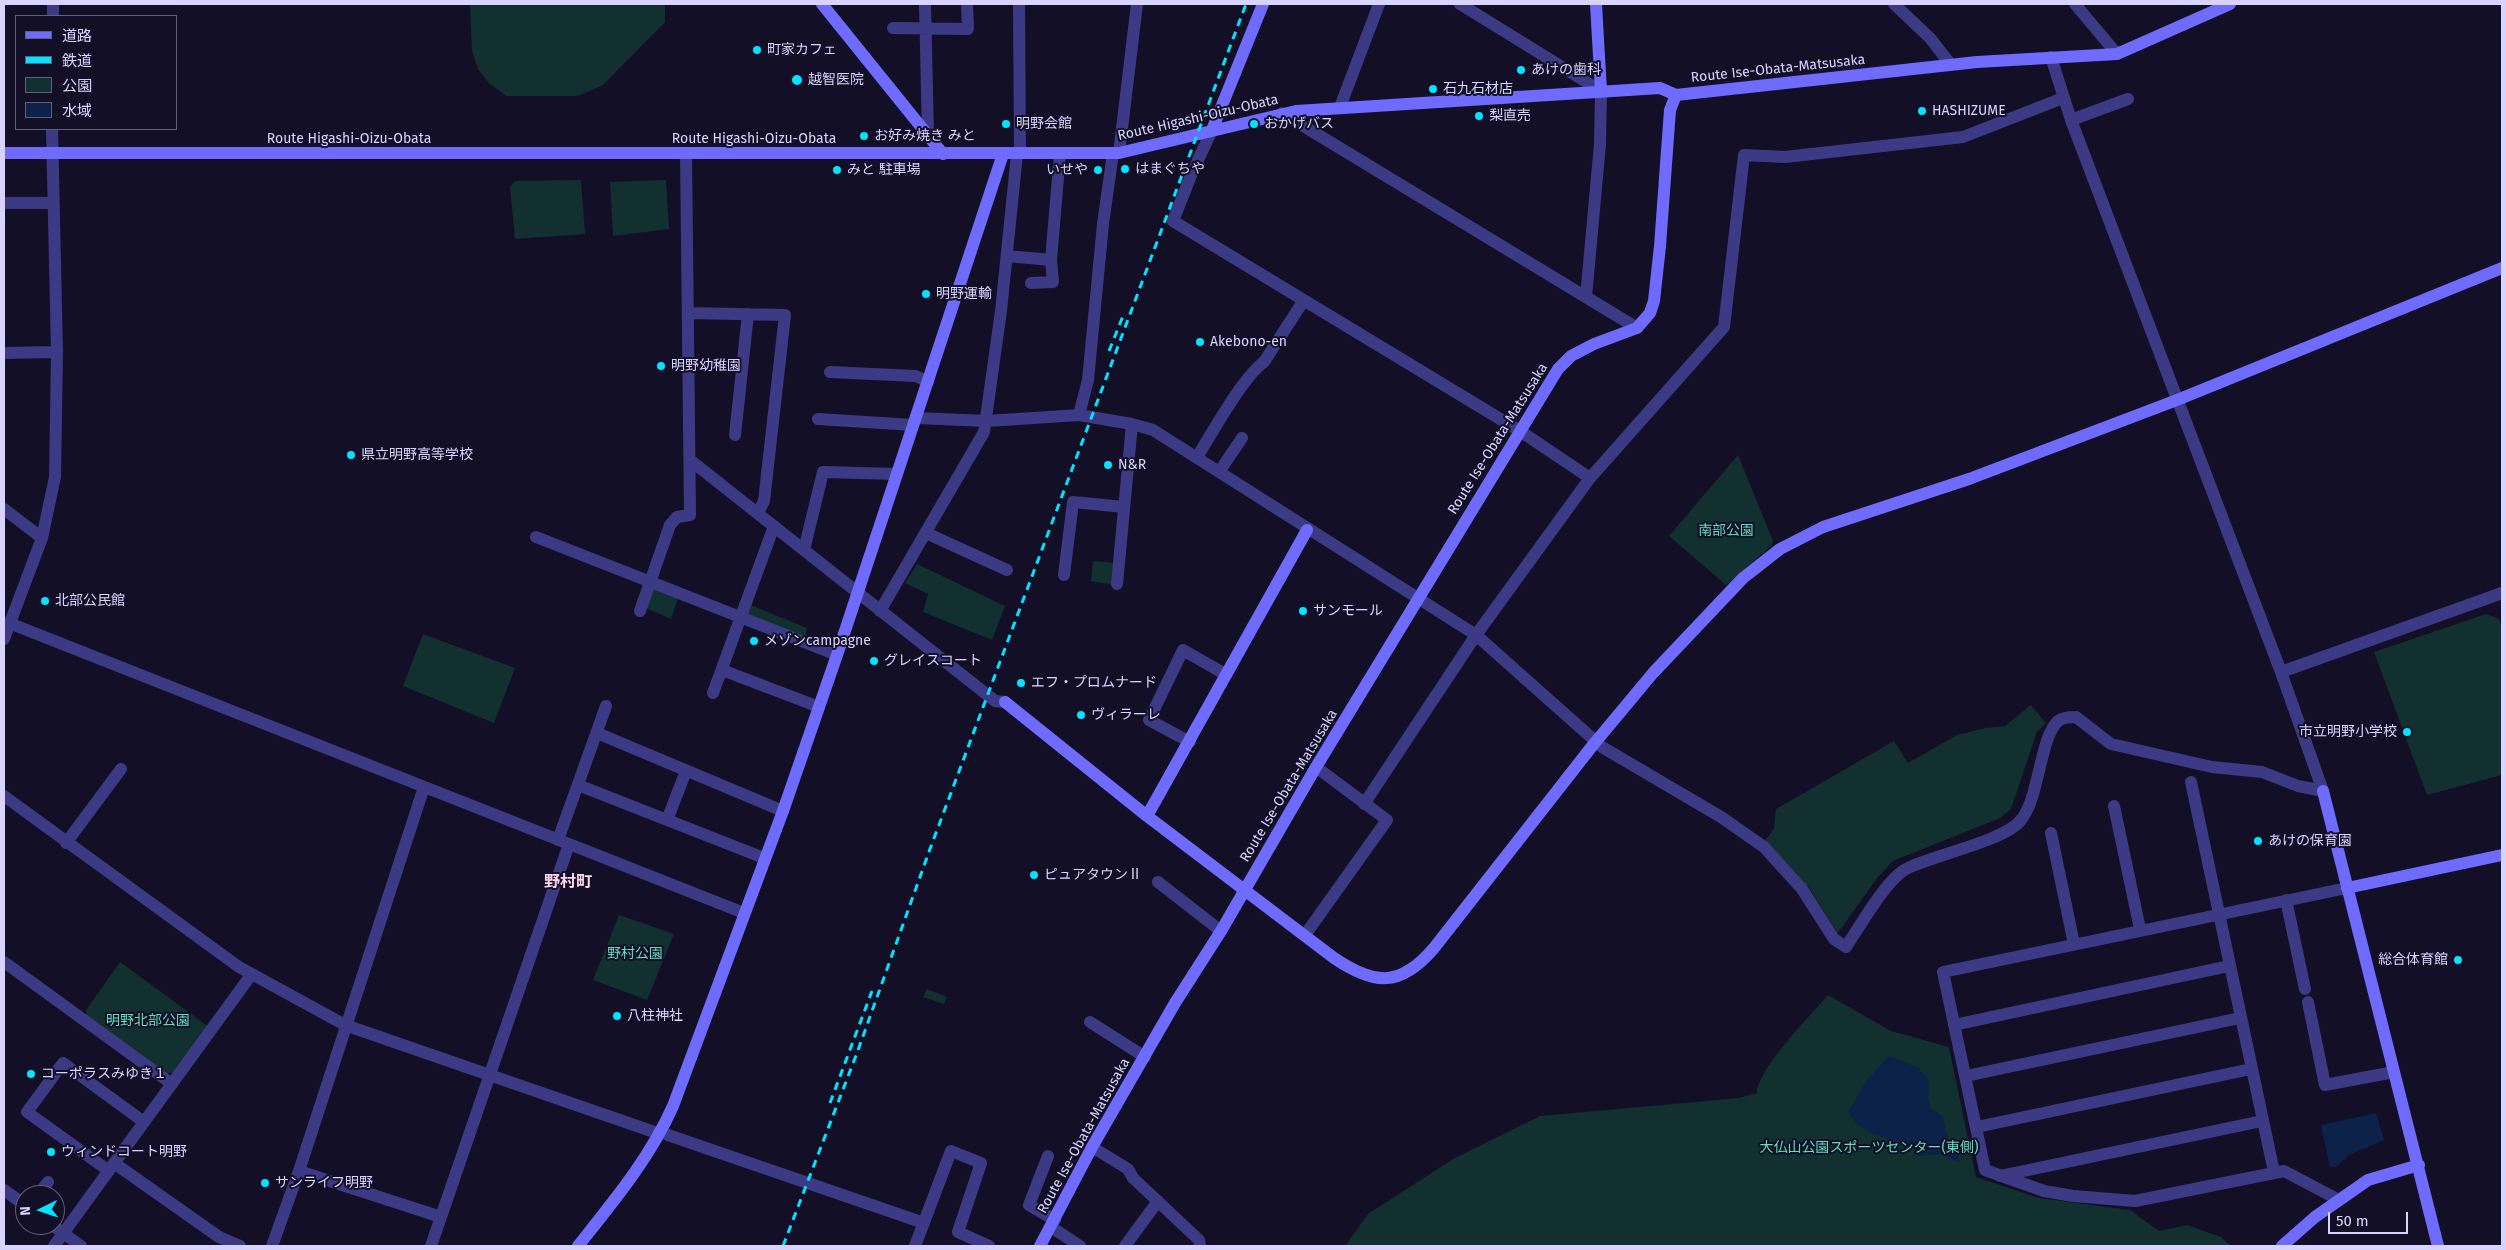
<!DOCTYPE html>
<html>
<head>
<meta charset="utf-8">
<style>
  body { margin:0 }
  #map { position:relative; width:2506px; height:1250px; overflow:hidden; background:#130f26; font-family:"Fira Sans","Noto Sans JP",sans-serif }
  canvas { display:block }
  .frame { position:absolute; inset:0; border:5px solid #d9d4ff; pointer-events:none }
  .legend { position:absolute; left:15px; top:15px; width:162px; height:115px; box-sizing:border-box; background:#130f26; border:1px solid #625e7d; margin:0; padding:6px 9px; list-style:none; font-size:15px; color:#d9d4ff }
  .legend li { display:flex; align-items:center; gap:10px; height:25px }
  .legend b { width:25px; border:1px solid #625e7d }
  .north { position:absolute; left:15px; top:1185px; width:50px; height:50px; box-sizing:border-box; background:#130f26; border:1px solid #625e7d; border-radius:50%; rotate:266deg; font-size:14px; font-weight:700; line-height:20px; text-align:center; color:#d9d4ff }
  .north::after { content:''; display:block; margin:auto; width:18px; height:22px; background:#00e5ff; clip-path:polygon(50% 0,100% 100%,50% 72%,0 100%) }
  .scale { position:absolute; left:2328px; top:1212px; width:80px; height:22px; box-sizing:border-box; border:2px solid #d9d4ff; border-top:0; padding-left:6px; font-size:15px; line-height:18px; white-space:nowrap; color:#d9d4ff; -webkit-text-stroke:4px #130f26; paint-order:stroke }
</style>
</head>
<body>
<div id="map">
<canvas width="2506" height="1250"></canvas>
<div class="frame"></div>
<ul class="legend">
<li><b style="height:6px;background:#6f6bff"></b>道路</li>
<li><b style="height:6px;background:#00e5ff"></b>鉄道</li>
<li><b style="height:14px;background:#12302f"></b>公園</li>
<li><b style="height:14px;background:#0c2248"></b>水域</li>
</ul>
<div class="north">N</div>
<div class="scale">50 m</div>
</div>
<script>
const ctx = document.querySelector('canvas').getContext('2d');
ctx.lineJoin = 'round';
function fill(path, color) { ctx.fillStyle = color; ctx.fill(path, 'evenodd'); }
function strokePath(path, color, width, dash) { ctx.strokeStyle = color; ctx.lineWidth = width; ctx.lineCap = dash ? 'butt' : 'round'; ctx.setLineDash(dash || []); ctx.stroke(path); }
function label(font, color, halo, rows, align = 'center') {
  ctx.font = font + ' "Fira Sans","Noto Sans JP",sans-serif'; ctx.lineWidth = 4; ctx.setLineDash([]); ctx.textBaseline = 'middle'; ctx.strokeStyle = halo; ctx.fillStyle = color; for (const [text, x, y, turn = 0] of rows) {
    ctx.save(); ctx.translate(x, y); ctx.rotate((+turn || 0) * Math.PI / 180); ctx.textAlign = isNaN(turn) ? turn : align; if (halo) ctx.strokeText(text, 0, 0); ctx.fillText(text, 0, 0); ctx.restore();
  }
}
fill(new Path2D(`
  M470 4H665V22L603 85 578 96H506L489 83 478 69 472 51Z
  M581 180 585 234 515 239 510 187 515 181Z
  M666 180 669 229 613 236 610 182Z
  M1738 455 1773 541 1771 546 1726 585 1669 536Z
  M1093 561 1116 563 1114 585 1091 581Z
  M917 564 1005 606 992 640 923 612 928 594 905 583Z
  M652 585 679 595 671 619 644 607Z
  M748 604 807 628 805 637 744 613Z
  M2486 614 2499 619 2502 628V775L2427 795 2374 652Z
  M423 634 515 668 494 723 403 686Z
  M2031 705 2046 723 2037 732 2011 809 2000 818 1893 861 1877 878 1838 933 1808 886 1802 884 1765 841 1774 828 1776 809 1894 741 1908 763 1957 735 1986 728 2005 726Z
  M619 915 674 934 647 1000 593 980Z
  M120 962 209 1027 174 1073H166L87 1016 86 1010Z
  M927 989 947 997 944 1004 923 997Z
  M1828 995 1891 1031 1949 1047 1976 1177 2039 1198 2130 1210 2159 1231 2187 1225 2221 1237 2231 1246H1345L1368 1214 1453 1159 1540 1116 1739 1098 1757 1093C1758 1068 1810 1016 1828 995Z`), '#12302f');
fill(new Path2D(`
  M1889 1056 1918 1068 1929 1080 1928 1099 1931 1108 1943 1117 1949 1144 1959 1155V1162L1941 1154 1918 1156C1903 1133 1867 1145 1848 1112L1867 1080Z
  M2376 1113 2384 1140 2349 1155 2336 1167H2330L2321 1125Z`), '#0c2248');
strokePath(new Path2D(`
  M925 4 928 136
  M1019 4 1020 154
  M1460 4 1601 91 1600 144 1586 297
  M1894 4 1930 38 1951 65
  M2075 4 2117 54
  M53 16V4
  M893 28 968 29 967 4
  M1340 107 1379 4
  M1282 113 1637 328
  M2071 120 2128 99
  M1212 130 1192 173 1173 221 1520 431 1590 478
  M1119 153 1137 4
  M4 203H53
  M1007 256 1051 260 1060 154
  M1031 283 1053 282 1051 260
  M688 313 785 315 764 501 758 513
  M4 353 57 352
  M830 372 916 376 928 382
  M1079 415 1088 380 1103 224 1113 153
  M916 418 987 421 1079 415 1132 424 1153 430 1476 635 1602 747 1721 817 1764 847 1802 889 1834 939 1846 947C1860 926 1886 880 1906 869 1933 855 2005 841 2021 820 2039 799 2040 737 2058 721 2063 717 2071 717 2076 717L2111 744 2212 767 2262 772 2298 786 2323 791 2281 672 2071 120 2051 57
  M818 419 913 425
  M735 435 748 314
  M1197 457C1213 432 1242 378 1264 362L1304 300
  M690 460 995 701 1005 702
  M1219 472 1242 438
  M4 509 42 538
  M926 533 1007 570
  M536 537 837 655
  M804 550 823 472 897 474
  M1064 575 1073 502 1124 507
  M1117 584 1132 424
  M640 611 670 525 677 517 690 515 686 153
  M880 611 984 432 1001 311 1017 154
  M9 623 744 913
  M4 639 42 538 55 477 57 352 52 129
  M722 670 819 707
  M2281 672 2502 593
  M713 693 774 526
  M597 733 783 811
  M1190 742 1149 720 1183 650 1225 674
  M2191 782 2274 1172
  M578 785 764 858
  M4 796 239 967 345 1025 660 1134
  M1364 804 1476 635 1590 478 1724 327 1744 155 1785 157 1963 137 2063 98
  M2114 806 2140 929
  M667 820 686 771
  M2051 833 2074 944
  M558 840 606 706
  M66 843 121 769
  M1158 882 1221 931
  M2286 900 2305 989
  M1305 935 1387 820 1316 767
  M4 962 172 1084
  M2308 1002 2325 1085 2394 1072
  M1090 1022 1145 1057
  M1954 1025 2229 966
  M1966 1076 2240 1018
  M1977 1127 2251 1069
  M662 1131 668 1135 924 1223
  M1092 1147 1128 1169 1133 1178 1199 1240 1200 1246
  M1048 1156 1029 1205 1055 1220
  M114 1163 219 1237 240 1246
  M109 1171 27 1112 63 1063 144 1122
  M299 1171 441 1217
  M2000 1176 2262 1121
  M4 1190 25 1205
  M38 1195 48 1182
  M2339 1200 2284 1171 2135 1201 2073 1196 2044 1191 1985 1170 1943 972 2347 888
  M52 1225 81 1246
  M1051 1227 1080 1246
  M54 1246 251 975
  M272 1246 299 1171 424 787
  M431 1246 569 844
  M915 1246 951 1151 981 1163 958 1232 989 1246
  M1125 1246 1158 1201`), '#3d3a85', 12);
strokePath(new Path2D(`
  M822 4 943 154
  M1596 4 1601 91
  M1676 95 1977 62 2117 54 2230 4
  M1212 130 1263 4
  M4 153H1119L1296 111 1660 88 1676 95
  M1005 702 1147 816 1334 958C1374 985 1400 988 1434 948L1593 745 1653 673 1743 578 1780 549 1823 527 1969 479 2177 400 2502 268
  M2323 791 2438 1246
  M1147 816 1307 530
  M2347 888 2502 855
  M578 1246C613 1202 650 1158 673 1106L783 811 837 655 1003 154
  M1040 1246 1092 1147 1175 1003 1221 931 1316 767 1558 369 1571 356 1594 344 1637 328 1650 313 1654 301 1660 246 1670 110 1676 95
  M2282 1246 2315 1217 2368 1180 2419 1165`), '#6f6bff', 12);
strokePath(new Path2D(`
  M1109 351 1123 316
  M830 1103 872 991
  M783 1246 857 1053 930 849 1246 4`), '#00e5ff', 3, [8, 6]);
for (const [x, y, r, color] of [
  [757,50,5,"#00e5ff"],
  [1521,70,5,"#00e5ff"],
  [797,80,6,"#00e5ff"],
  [1433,89,5,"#00e5ff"],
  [1922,111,5,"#00e5ff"],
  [1479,116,5,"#00e5ff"],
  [1006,124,5,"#00e5ff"],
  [1254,124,5,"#00e5ff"],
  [864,136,5,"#00e5ff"],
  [1125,169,5,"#00e5ff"],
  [837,170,5,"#00e5ff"],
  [1098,170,5,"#00e5ff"],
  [926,294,5,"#00e5ff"],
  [1200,342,5,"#00e5ff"],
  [661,366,5,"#00e5ff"],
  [351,455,5,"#00e5ff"],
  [1108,465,5,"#00e5ff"],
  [45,601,5,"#00e5ff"],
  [1303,611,5,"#00e5ff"],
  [754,641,5,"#00e5ff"],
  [874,661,5,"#00e5ff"],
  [1021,683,5,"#00e5ff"],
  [1081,715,5,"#00e5ff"],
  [2407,732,5,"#00e5ff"],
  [2258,841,5,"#00e5ff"],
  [1034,875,5,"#00e5ff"],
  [2458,960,5,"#00e5ff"],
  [617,1016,5,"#00e5ff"],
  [31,1074,5,"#00e5ff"],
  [51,1152,5,"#00e5ff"],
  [265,1183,5,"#00e5ff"]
]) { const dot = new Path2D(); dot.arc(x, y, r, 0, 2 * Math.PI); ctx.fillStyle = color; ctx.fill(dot); strokePath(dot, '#130f26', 2); }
label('14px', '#d9d4ff', '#130f26', [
  ["町家カフェ",767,50],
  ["あけの歯科",1531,70],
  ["越智医院",808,80],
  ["石九石材店",1443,89],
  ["HASHIZUME",1932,111],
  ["梨直売",1489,116],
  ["明野会館",1016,124],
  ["おかげバス",1264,124],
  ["お好み焼き みと",874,136],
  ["はまぐちや",1135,169],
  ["みと 駐車場",847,170],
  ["いせや",1088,170,"right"],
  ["明野運輸",936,294],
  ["Akebono-en",1210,342],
  ["明野幼稚園",671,366],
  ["県立明野高等学校",361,455],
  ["N&R",1118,465],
  ["北部公民館",55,601],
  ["サンモール",1313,611],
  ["メゾンcampagne",764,641],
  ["グレイスコート",884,661],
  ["エフ・プロムナード",1031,683],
  ["ヴィラーレ",1091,715],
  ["市立明野小学校",2397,732,"right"],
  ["あけの保育園",2268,841],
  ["ピュアタウンⅡ",1044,875],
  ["総合体育館",2448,960,"right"],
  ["八柱神社",627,1016],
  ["コーポラスみゆき１",41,1074],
  ["ウィンドコート明野",61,1152],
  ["サンライフ明野",275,1183]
], 'left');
label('14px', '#d9d4ff', '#130f26', [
  ["Route Ise-Obata-Matsusaka",1778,69,-6],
  ["Route Higashi-Oizu-Obata",1198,118,-13],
  ["Route Higashi-Oizu-Obata",349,139],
  ["Route Higashi-Oizu-Obata",754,139],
  ["Route Ise-Obata-Matsusaka",1498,439,-58],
  ["Route Ise-Obata-Matsusaka",1289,786,-59],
  ["Route Ise-Obata-Matsusaka",1084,1136,-61]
]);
label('14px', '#5fe0c0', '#130f26', [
  ["南部公園",1726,531],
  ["野村公園",635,954],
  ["明野北部公園",148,1021],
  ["大仏山公園スポーツセンター(東側)",1869,1148]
]);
label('bold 16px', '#ffd6f0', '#130f26', [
  ["野村町",568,883]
]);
</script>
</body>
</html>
